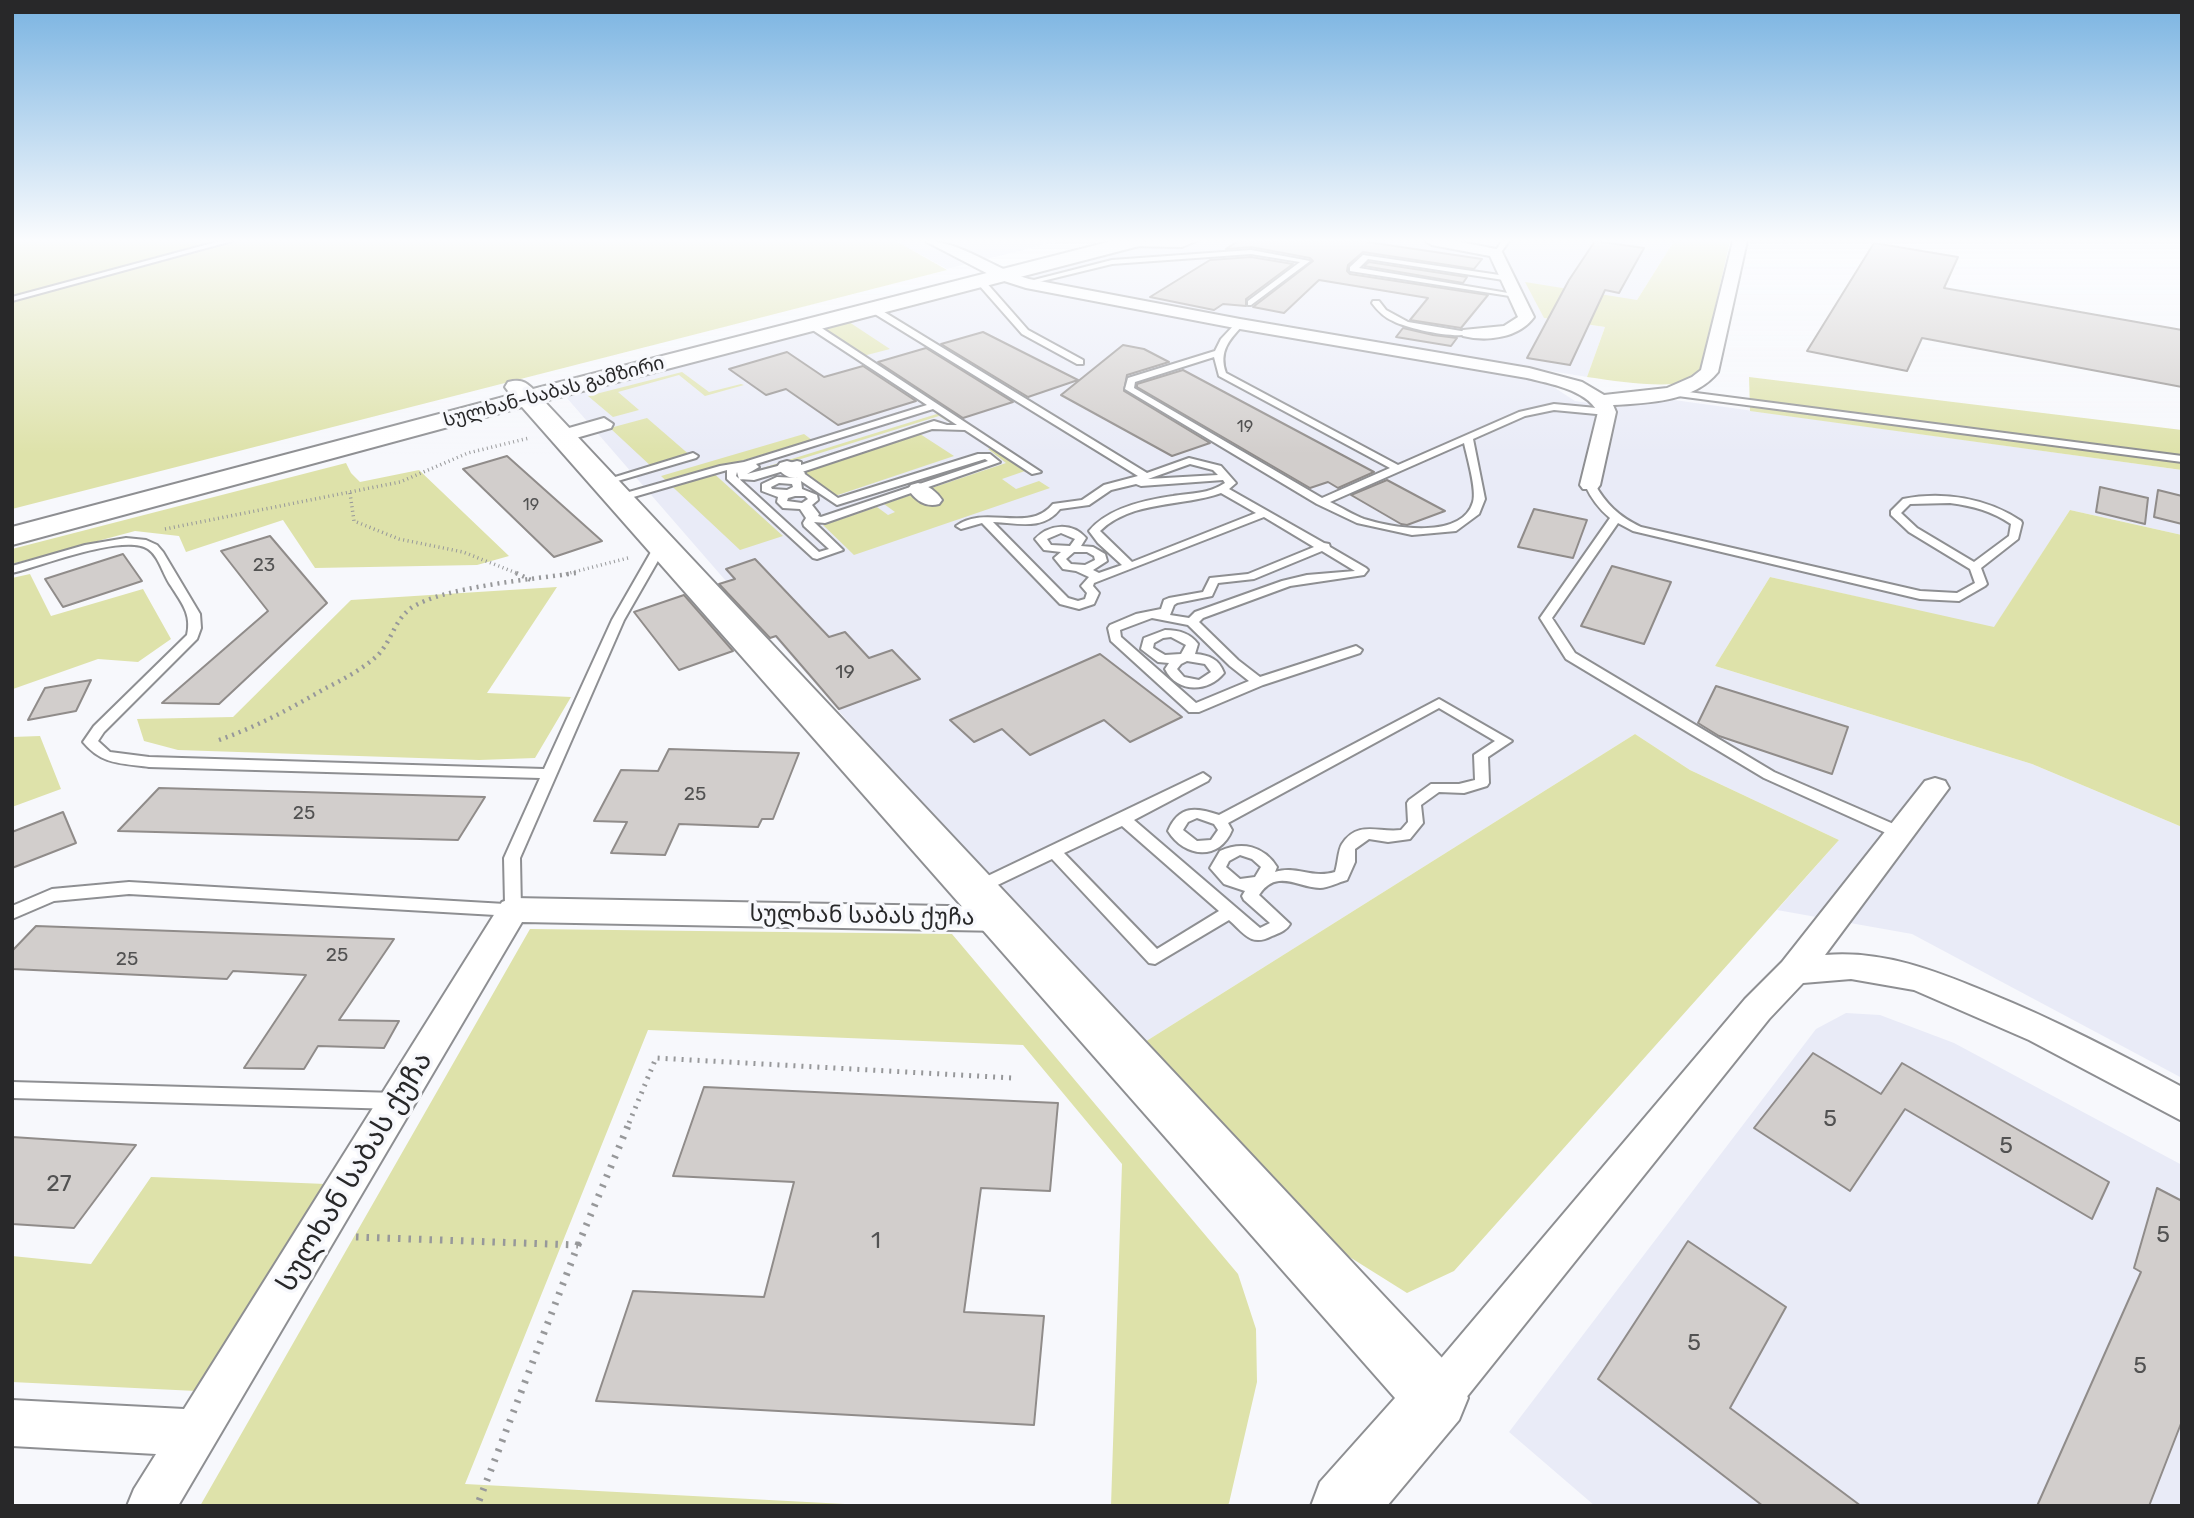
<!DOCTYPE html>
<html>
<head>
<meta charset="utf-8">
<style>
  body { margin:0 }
  #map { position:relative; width:2194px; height:1518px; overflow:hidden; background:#f7f8fc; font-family:Rubik,sans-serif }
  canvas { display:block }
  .frame { position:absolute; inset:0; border:14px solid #282829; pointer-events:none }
</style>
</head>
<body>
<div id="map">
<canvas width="2194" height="1518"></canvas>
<div class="frame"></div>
</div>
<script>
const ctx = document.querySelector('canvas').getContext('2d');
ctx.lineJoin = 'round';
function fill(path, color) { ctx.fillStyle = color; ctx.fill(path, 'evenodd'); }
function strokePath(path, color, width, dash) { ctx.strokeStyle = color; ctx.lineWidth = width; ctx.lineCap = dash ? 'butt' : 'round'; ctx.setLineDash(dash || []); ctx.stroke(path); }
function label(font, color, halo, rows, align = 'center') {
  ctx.font = font + ' Rubik,"Noto Sans Georgian",sans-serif'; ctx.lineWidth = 7; ctx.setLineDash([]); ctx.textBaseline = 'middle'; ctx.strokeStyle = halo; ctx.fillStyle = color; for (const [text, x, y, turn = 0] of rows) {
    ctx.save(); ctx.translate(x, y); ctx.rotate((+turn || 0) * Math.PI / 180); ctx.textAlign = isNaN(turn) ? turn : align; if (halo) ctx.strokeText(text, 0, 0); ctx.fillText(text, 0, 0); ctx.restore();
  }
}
fill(new Path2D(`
  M896 241H1059L947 269Z
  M1157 241H1674L1637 300 1544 318 1605 327 1587 377 1240 321 1023 278Z
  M1000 282 1519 377 1552 386 1575 401 1618 407 1667 399 2182 470V535L2070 510 1994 628 1770 577 1715 666 2032 764 2182 827V1078L1912 934 1777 910 1839 840 1690 770 1635 734 1140 1045 1038 940 566 397Z
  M1846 1013 1880 1015 1954 1043 2182 1165V1506H1595L1509 1432 1816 1029Z`), '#e9ebf7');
fill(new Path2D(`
  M12 241H896L947 270 12 509Z
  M1674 241H1730L1701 369 1692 382C1656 388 1623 382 1587 377L1605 327 1544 318 1525 282 1637 300Z
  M849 322 890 349 863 356 823 329Z
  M682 372 709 392 741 384 744 385 705 396 679 375 618 392 639 410 613 417 588 396Z
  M1749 377 2182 430V470L1750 411Z
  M940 413 956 422 952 424 939 416 756 473 753 471Z
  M647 418 692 457 653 468 610 428Z
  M917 432 954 456 832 497 797 470Z
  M804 434 812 440 710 470 783 536 740 550 661 476Z
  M991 448 1025 471 1002 479 1016 489 1039 481 1050 488 854 555 823 525 877 507 888 515 895 512 884 504 1006 463 988 449Z
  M346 463 351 473 360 482 419 470 509 556 477 565 315 568 283 520 186 552 179 536 135 531 12 564V549Z
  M2070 510 2182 535V827L2032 764 1715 666 1770 577 1994 627Z
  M30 574 51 616 143 589 171 639 138 662 98 659 13 689 12 578Z
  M557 587 487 693 571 697 535 758 479 760 178 750 144 741 137 719 233 717 351 600Z
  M1635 734 1690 770 1839 840 1454 1271 1407 1293 1340 1251 1140 1045Z
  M40 736 61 789 12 807V737Z
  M530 929 952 934 1238 1274 1256 1329 1257 1382 1229 1503 1227 1506H1111L1122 1164 1023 1045 648 1030 465 1484 883 1506H200Z
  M151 1177 326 1184 196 1391 12 1382V1256L91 1264Z`), '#dee2aa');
const building = new Path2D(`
  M1238 241H1361L1482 259 1474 269 1363 252 1348 265 1347 271 1350 274 1488 295 1461 328 1410 320 1428 298 1319 280 1284 313 1253 307 1313 261 1310 258 1251 247 1226 249Z
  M1595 241 1644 248 1619 293 1605 290 1570 365 1527 358 1569 280Z
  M1874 243 1958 257 1944 288 2182 330V387L1922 338 1907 371 1807 351Z
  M1251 257 1293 264 1246 299V306L1223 304 1214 310 1150 297 1210 260Z
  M1369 262 1467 277 1463 283 1364 266Z
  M1403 328 1433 335 1457 338 1451 346 1396 337Z
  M983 332 1078 380 1028 397 941 344Z
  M1123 345 1144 349 1169 362 1127 375 1124 391 1210 443 1172 456 1061 395Z
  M926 348 1013 402 963 418 878 362Z
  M787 352 824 377 863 366 916 401 838 425 786 389 766 395 729 369Z
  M1183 370 1374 472 1338 488 1328 482 1310 488 1137 387V384Z
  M507 456 602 541 554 557 463 469Z
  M1387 480 1445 511 1407 525 1401 524 1351 495Z
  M2100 487 2148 498 2145 524 2096 512Z
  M2158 490 2182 496V524L2154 517Z
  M1534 509 1587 520 1573 558 1518 547Z
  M270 536 327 603 219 704 162 703 268 611 221 551Z
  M123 554 142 581 63 607 45 579Z
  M755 559 829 637 845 632 869 658 892 650 920 679 839 709 776 636 770 638 719 584 735 579 726 569Z
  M1612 566 1671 582 1644 644 1581 626Z
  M684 595 733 651 679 670 634 612Z
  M1100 654 1182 717 1130 742 1104 720 1030 755 1002 729 974 742 950 720Z
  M91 680 76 711 28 720 45 688Z
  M1716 686 1848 727 1832 774 1719 736 1698 723Z
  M669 749 799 753 773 819H762L758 827 679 824 665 855 611 853 627 822 594 821 621 770 658 771Z
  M159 788 485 797 458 840 118 831Z
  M63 812 76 843 12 868V832Z
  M36 926 394 939 339 1020 399 1021 384 1048 318 1046 304 1069 244 1068 306 975 233 971 227 979 12 969V951Z
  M1813 1053 1881 1094 1902 1063 2109 1182 2092 1219 1905 1109 1850 1191 1754 1128Z
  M704 1087 1058 1103 1050 1191 981 1188 964 1312 1044 1316 1034 1425 596 1401 633 1291 764 1297 794 1182 673 1176Z
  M12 1137 136 1145 74 1228 12 1224Z
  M2157 1188 2182 1201V1421L2149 1506H2037L2141 1272 2134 1268Z
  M1688 1241 1786 1307 1730 1408 1861 1506H1763L1598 1379Z`);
fill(building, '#d2cecc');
strokePath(building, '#908c8a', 2);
const lane = new Path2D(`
  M220 241H232L12 301V297Z
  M1185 241H1196L1182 247 1127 246 1124 244 1127 242Z
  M1502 241H1509L1499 255H1493Z
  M1251 250 1310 261 1251 305H1248V301L1300 262 1251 254 1112 264 1026 285 1022 283 1112 260Z
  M1363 255 1513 277V281H1510L1368 259 1359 268 1520 295 1516 297 1350 271V267Z
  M978 280H984L1028 330 1083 360V364H1077L1022 334 978 284Z
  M1373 301H1379L1386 310 1408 322 1473 333C1459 340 1408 329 1393 321 1384 317 1378 311 1372 303Z
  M870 307H876L1147 473 1189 458 1221 466 1236 483 1229 489 1324 543 1329 544 1330 547 1366 568 1368 570 1364 575 1290 586 1203 618 1199 622 1238 660 1260 677 1356 646 1362 650 1360 653 1263 685 1199 712H1189L1111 641 1108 628 1110 625 1136 614 1161 609 1164 600 1169 598 1203 592 1210 578 1248 574 1314 547 1264 517 1094 583 1093 586 1099 593 1094 604 1079 609 1060 604 982 523 961 529 956 526C985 504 1029 534 1053 504L1082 500 1104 485 1138 476 870 311ZM1190 464 1213 470 1218 475 1148 479ZM1223 480 1225 483C1209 494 1191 493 1173 496 1144 500 1108 508 1089 531L1098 543 1122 565 1099 573 1093 570 1107 561 1105 554 1093 547 1081 546 1086 538C1072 522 1049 524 1035 539L1044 550 1061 552 1054 558 1063 569 1076 571 1089 577 1081 586 1087 593 1085 599 1078 601 1068 598 993 522C1018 523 1043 531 1060 509L1089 505 1111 490 1136 484 1141 486ZM1221 493 1256 513 1132 562 1100 531C1132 500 1182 507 1221 493ZM1061 533 1075 539 1070 546 1051 545 1047 539ZM1322 551 1355 571 1307 575 1282 581 1195 612 1189 618 1170 615 1174 605 1177 603 1212 596 1218 583 1254 579ZM1074 552H1087L1094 556 1095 560 1085 565 1071 564 1066 559ZM1152 618 1188 625 1230 666 1249 681 1196 703 1121 637 1120 630Z
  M1237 322 1244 324C1230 339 1218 351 1226 373L1398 465 1519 412 1554 404 1607 409 1612 412 1607 415 1554 410 1525 416 1473 439 1485 499 1479 514 1456 531 1412 535 1357 523 1317 504 1125 389 1128 378 1215 351 1221 339ZM1214 357 1219 376 1390 468 1322 498 1134 388 1135 382ZM1464 443C1467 457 1477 490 1473 502 1462 540 1392 528 1364 519 1353 515 1341 507 1330 502Z
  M808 323H814L1041 472 1032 474 965 430 932 429 802 472 838 498 978 454H990L1000 462 825 523 814 522 843 550 817 559 813 558 727 479V470L623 500H615V496L720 466 744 462 927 405 808 327ZM933 409 957 425H947L934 421 801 465V462L797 461 747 474 759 467 756 464ZM985 459 988 461 821 517 818 516 819 514 812 505 818 500 817 495 802 489 801 481 837 505ZM790 469V473L798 478 777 477 762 484V491L778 497 777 502 783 508 800 509 806 518 803 523 804 526 829 549 819 552 736 476 737 472 739 479 754 480ZM779 483 792 484 793 487 787 490 772 489 771 487ZM795 496H805L808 499 802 503 787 501 788 498Z
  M1673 390 2182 456V462L1670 395V391Z
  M693 453 698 456 696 458 604 485 599 482Z
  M1590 482 1594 483C1606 504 1618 516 1641 527L1920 591 1957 593 1975 583 1970 569 1909 532 1891 515V511L1903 499C1943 491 1987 498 2021 521L2022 523 2018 539 1981 568 1987 584 1985 586 1959 601 1920 599 1633 531 1618 523 1552 618 1575 653 1774 772 1905 829 1908 833 1905 837H1895L1764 778 1566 659 1540 618 1610 518C1599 509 1591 498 1585 485ZM1950 503C1973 506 1992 511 2011 524L2009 536 1974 562 1917 528 1901 513 1910 504Z
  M126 538 146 540 157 545 163 552 200 614 201 628 197 639 104 732 98 741 110 752 149 757 544 769 612 620 655 545 657 543H665L667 545 624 620 520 858 521 910 519 914 513 916 129 894 54 901 12 919V906L52 889 129 882 505 904 504 858 540 778 149 767C121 763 102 765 83 742L94 726 187 635C192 614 181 602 171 586 163 575 159 556 148 549 124 533 41 566 12 573V566L85 545Z
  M1165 630C1179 630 1190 633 1198 644L1195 654C1209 655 1219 659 1224 673 1208 693 1177 693 1165 669L1169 663 1158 662 1141 649 1144 638ZM1171 637 1186 645 1181 654 1165 655 1153 648 1154 643 1163 638ZM1187 661 1205 664 1211 672 1199 680 1184 677 1177 669 1181 664Z
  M1439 699 1512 741 1488 757 1489 783 1487 786 1464 793 1439 792 1421 805 1423 823 1410 839 1388 842 1369 839 1355 849V862L1347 880C1339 882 1328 888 1320 888 1298 888 1277 868 1259 895L1290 924C1286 931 1279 933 1272 936 1251 947 1245 934 1229 920L1155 964 1149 963 1052 859 985 891H973L971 887 973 883 1203 773 1210 778 1208 781 1134 820 1260 928 1270 923 1244 900 1242 896 1245 891 1224 884 1210 868 1220 851C1242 841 1264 846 1277 867L1275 872C1297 865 1311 879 1335 872 1338 864 1338 850 1342 844 1358 820 1378 833 1401 830L1408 822 1407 803 1409 800 1431 784H1459L1475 780 1474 755 1495 741 1439 708 1228 823 1232 830C1219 862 1184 857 1168 831 1179 805 1196 807 1219 815ZM1197 818 1214 824 1218 830 1211 840 1197 841 1183 830 1188 822ZM1122 826 1219 911 1157 949 1064 853ZM1240 855 1252 859 1261 867 1255 877 1240 879 1226 867 1229 861Z
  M12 1082 396 1093 403 1095 405 1101 403 1107 396 1109 12 1098Z`);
const street = new Path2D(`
  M925 241C961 241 994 269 1029 279L1240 319 1529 368 1582 382 1604 395 1667 388 1692 377 1701 370 1733 241H1747L1718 372C1694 402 1648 403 1613 405L1616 412 1600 485 1597 489H1583L1580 485 1598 412C1585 389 1550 384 1527 378L1240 329 1026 288 998 279Z
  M1425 241H1456L1501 250 1534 317C1519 338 1487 342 1463 336L1461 333 1463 330 1504 326 1518 317 1490 256 1432 245Z
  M604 418 613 424 611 428 562 442 552 436 555 432Z
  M787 461 794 463 805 473 802 477C791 480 783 476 777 467L780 463Z
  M918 483C928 485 937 492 942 500L939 504C926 508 915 500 908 489L911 485Z
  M1935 778 1945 781 1949 788 1825 955C1883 950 1936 971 1989 993 2056 1020 2118 1053 2182 1087V1121L2029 1040 1914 990 1851 979 1803 983 1769 1019 1453 1414 1437 1421 1421 1414 1414 1398 1421 1382 1745 999 1782 962 1925 781Z
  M513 898 1002 907 1013 911 1018 919 1013 927 1002 931 522 922 178 1506H127L134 1489 156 1454 12 1446V1400L184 1409 502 902Z`);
const secondary = new Path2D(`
  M1112 241H1145L1143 245 544 401 1459 1376 1468 1398 1459 1420 1387 1506H1311L1320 1482 1395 1398 522 407 12 545V527L511 395 505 387 508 382C520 379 525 381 533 389Z`);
strokePath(lane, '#8e8f92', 4);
strokePath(street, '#8e8f92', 4);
strokePath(secondary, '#8e8f92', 4);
strokePath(new Path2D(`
  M350 493 354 521 399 539 463 552 519 574
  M165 529 400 482 468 453 529 438
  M566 574 628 558`), '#97989a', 3.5, [1, 3.5]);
strokePath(new Path2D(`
  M516 573 531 580
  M219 740C256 727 290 709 324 689 342 680 363 669 378 655 392 640 394 621 411 608 442 587 535 579 576 573`), '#97989a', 4.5, [2, 5]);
strokePath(new Path2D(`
  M629 1123 656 1058 1013 1078`), '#97989a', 5, [2, 6]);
strokePath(new Path2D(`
  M356 1237 578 1245 477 1506
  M578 1245 630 1121`), '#97989a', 7, [2.5, 8]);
fill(lane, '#fff');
fill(street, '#fff');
fill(secondary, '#fff');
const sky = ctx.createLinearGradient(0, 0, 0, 454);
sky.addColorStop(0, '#79b3e1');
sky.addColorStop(0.53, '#fbfcfe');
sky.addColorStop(1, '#fbfcfe00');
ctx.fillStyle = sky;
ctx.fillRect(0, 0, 2194, 454);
label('16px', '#525252', null, [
  ["19",1245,427],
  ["19",531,505]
]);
label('19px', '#282829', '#f7f8fc', [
  ["სულხან-საბას გამზირი",554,392,-15]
]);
label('19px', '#525252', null, [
  ["23",264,566],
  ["19",845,673],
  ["25",695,795],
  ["25",304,814],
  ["25",337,956],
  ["25",127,960]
]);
label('23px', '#282829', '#f7f8fc', [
  ["სულხან საბას ქუჩა",862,916,1]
]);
label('23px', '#525252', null, [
  ["5",1830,1119],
  ["5",2006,1146],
  ["27",59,1184],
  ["5",2163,1235],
  ["1",876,1241],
  ["5",1694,1343],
  ["5",2140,1366]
]);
label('28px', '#282829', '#f7f8fc', [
  ["სულხან საბას ქუჩა",355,1172,-59]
]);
</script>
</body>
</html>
